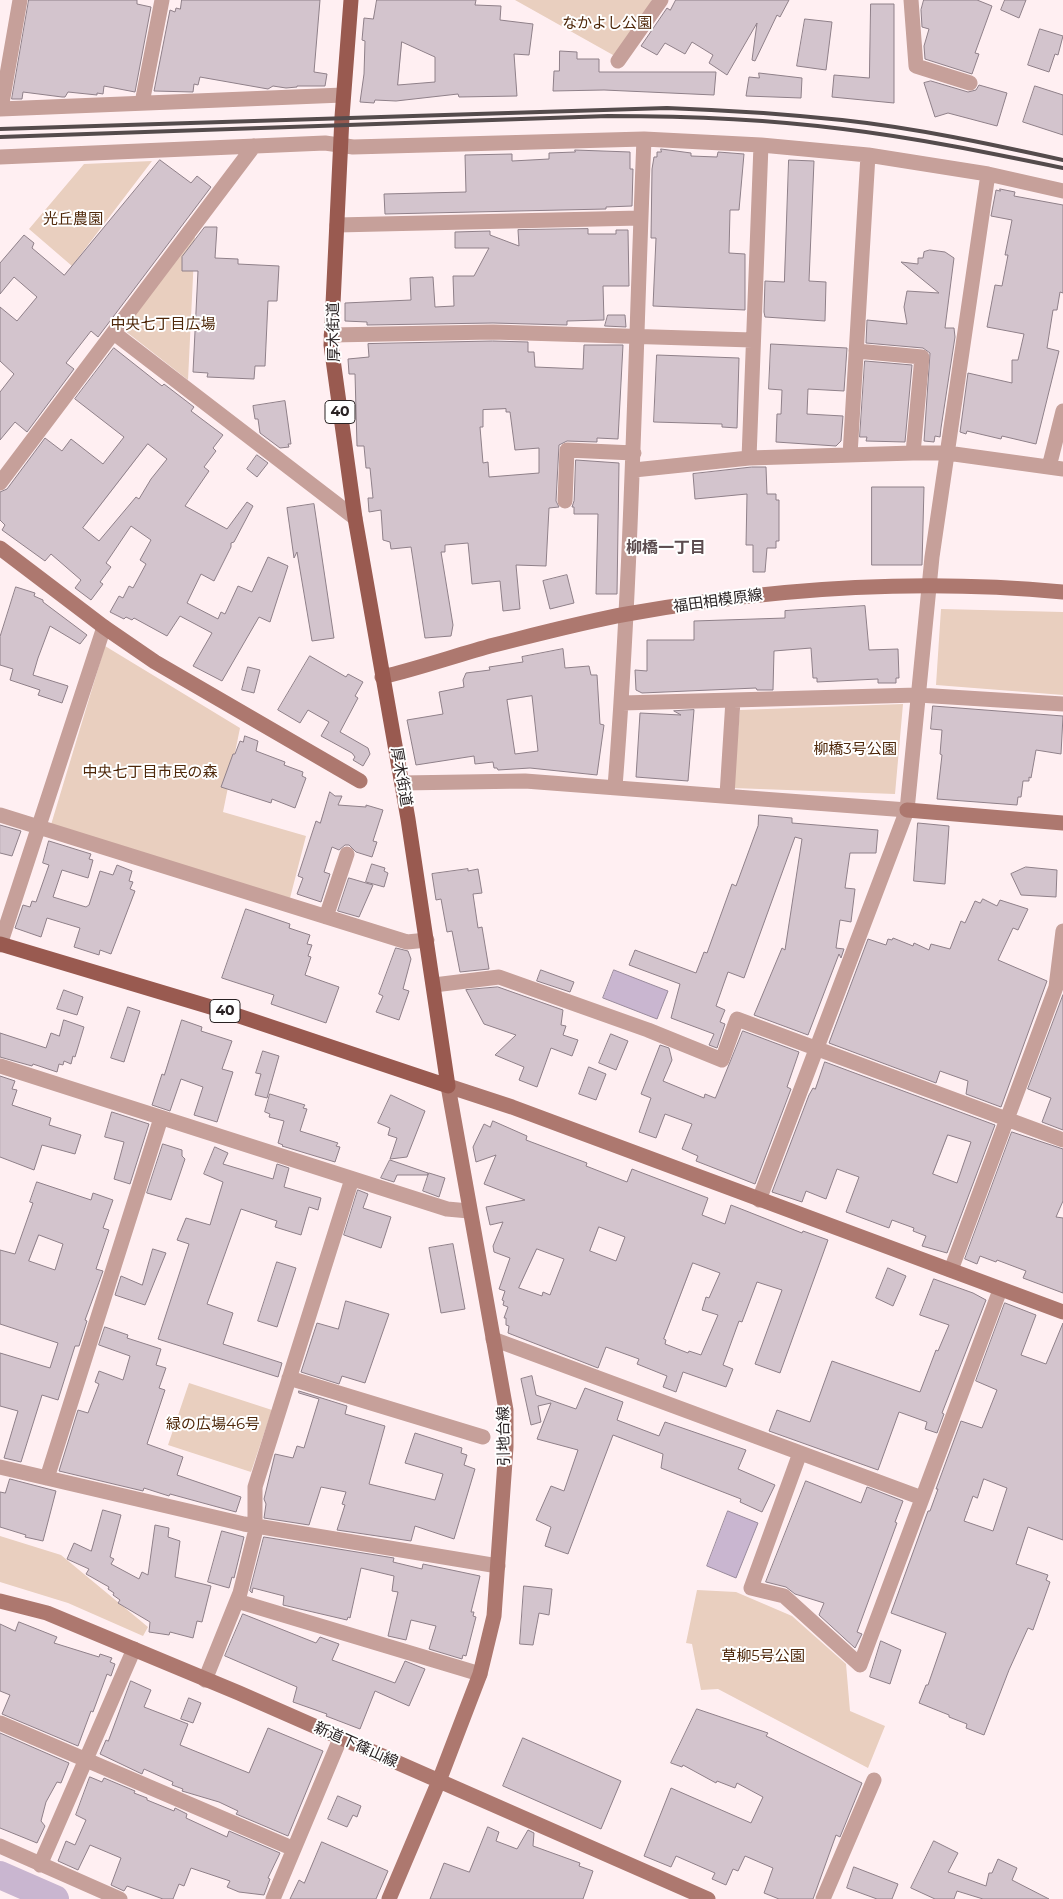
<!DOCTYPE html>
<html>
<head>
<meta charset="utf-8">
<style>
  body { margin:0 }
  canvas { display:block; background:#ffeff2 }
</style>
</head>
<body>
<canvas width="1063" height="1899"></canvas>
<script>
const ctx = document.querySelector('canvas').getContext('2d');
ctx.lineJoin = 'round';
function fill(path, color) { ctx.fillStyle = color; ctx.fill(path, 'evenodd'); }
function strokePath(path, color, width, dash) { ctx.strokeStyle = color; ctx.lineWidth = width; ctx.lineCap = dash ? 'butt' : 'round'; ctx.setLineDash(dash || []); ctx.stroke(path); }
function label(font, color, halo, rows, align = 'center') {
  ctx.font = font + ' Montserrat,"Noto Sans JP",sans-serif'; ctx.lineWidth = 4; ctx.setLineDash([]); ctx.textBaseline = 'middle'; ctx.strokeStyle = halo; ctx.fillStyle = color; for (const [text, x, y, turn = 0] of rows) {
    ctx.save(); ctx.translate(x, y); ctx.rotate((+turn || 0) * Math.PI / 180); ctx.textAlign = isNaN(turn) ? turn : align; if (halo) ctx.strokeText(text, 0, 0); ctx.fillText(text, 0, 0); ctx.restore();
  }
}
fill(new Path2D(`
  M515 0H651L654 2 618 54 613 55Z
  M152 161 72 266 29 229 84 164Z
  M195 235 188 380 124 330Z
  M941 609 1063 612V695L936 685Z
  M105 646 240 728 223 812 306 836 290 898 50 828Z
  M903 704 895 794 733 788 740 710Z
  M189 1383 272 1410 251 1472 168 1445Z
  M0 1536 61 1555 148 1627 143 1636 68 1603 0 1582Z
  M697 1590 736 1592 792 1616 846 1664 850 1711 885 1726 868 1768 718 1689 701 1690 692 1644 686 1643Z`), '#e9cfbf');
const water = new Path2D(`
  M614 970 668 991 657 1019 603 998Z
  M728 1511 758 1523 736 1578 707 1566Z`);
fill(water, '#c9b6d0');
strokePath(water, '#998a9c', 1);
strokePath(new Path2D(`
  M0 1875 55 1899`), '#c9b6d0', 28);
const building = new Path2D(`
  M29 0H137V4L151 7 135 92 104 86 103 94 97 93V95L68 92 65 97H62L23 92 22 99H12Z
  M182 0H320L314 72 327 74 325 86H297V87L286 88 273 86 268 89 200 77 198 85 194 84 193 92 154 91 170 10 175 12 176 8 180 9Z
  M377 0H476L475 5 501 6 500 20 533 24 529 55 514 54 517 96 459 97 458 94 396 101 375 100 374 103 360 102 364 74 365 41 362 40 364 18 373 19ZM402 42 435 57V82L398 85Z
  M676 0H789L780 17 777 15 755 61 752 60 757 23 727 75 709 63 713 55 692 42 685 54 665 43 657 55 641 46 667 8 670 10Z
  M924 0H977L992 6 975 53 979 54 972 74 925 59 924 46 929 29 922 27 921 10Z
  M1005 0H1026L1019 18 1001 10Z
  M871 4H894V103L832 97 834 75 869 78Z
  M805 19 832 22 826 70 797 66Z
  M1040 29 1063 36 1058 55 1055 54 1049 72 1028 65Z
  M560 51 577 52V59H599V72H716L714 95 604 90 553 91 554 71H559Z
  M759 73 802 78 801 98 746 96 749 77 759 78Z
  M931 81 968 92 976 90 979 85 1007 93 997 126 948 113 935 117 924 83Z
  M1035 86 1063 95V135L1023 122Z
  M661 149 691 153V156L717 157 718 152 744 154 739 210H730L729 253 745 254V310L653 306 656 238H651L652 169 654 157H657V152H661Z
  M575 150 630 152V169H633L632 206 606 207V209L385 214 384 194 466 192 465 155 512 154V161L549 159V153L575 152Z
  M160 160 191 183 197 176 211 187 98 337 91 331 66 363 74 369 27 432 15 422 0 440V392L14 374 0 361V307L17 321 37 297 14 277 0 294V263L24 235 34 243 32 248 64 275Z
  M789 160 814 161 809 281 826 282 825 321 765 317 764 312 765 281 784 282Z
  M1000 189 1015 192 1014 196 1063 205V293L1060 292 1057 310H1053L1047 348 1059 351 1036 444 1002 436 1001 439 967 431 966 434 960 432 968 373 1012 383V360H1018L1024 334 987 327 995 285 1002 286 1008 255H1005L1012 220 991 216 996 190 1000 191Z
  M205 227H217L215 258 238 259V264L279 266 277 301H268L265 366H255L254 379 207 377 208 373 193 372 198 271H182V257Z
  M588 229V234H616V230H628L629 286H603L604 320 567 321V325L493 323 367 325V322L345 321V303L411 300 410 278 433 277 435 307 454 306 453 276H474L489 248H455V232L490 231V235L519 246 518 230Z
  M930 250 945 252 954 258 945 328H954L955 337 941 428 940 437 935 436 934 442 924 441 930 353 923 348 866 343 867 320 907 324 904 307 907 291 939 293 901 262 918 264V258H923L924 252Z
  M608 315H625L626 327 605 326Z
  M493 341 528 342V352H534L535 367 583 369 584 345H623L618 439 597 438V442L567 441 559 445 556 501 559 507 549 508 546 566 516 565 520 609 503 611 500 581 472 584 468 543 445 545V552H441L453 625 451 636 425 638 411 547 391 549 390 542 383 540 381 510 369 512 368 498H373L370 468H366L364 446H357L355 374H349L348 359 369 357 368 344ZM506 409V412H510L515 450 539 448V473L489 477 488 462 483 463 480 427H483V410Z
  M771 344 847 348 844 391 808 389 807 414 843 416 841 441 836 446 776 442 777 414H781L782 390 769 389Z
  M114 348 162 386 164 384 194 407 191 411 223 435 213 448 216 451 204 467 209 471 185 506 227 529 247 502 253 506 234 542 231 543V547L214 581 201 574 187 603 218 619 221 612 225 614 238 586 252 592 268 557 288 566 270 622 259 617 222 681 193 666 212 633 180 616 167 636 134 618 132 620 126 617 124 619 110 612 119 596 123 598 129 586 133 588 146 564 140 560 151 540 131 526 106 563 111 567 100 582 103 584 91 600 75 588 81 580 51 554 45 561 2 530 5 525 0 520V492L7 489 45 438 62 451 71 439 103 464 124 437 75 399ZM148 444 167 459 151 479 139 499 136 497 99 541 83 528Z
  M657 355 739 358 737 428 722 427V424L654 422Z
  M865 361 912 365 905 442 866 441 867 437H860Z
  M285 401 291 444H288L289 447 280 448 260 433 258 419H255L253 406Z
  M257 455 268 463 257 477 247 469Z
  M576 460 619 463 617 594H596L598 514H574V507H572L574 501Z
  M752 467H766L767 494H776V500H779V541H776V548H767L765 572H753V545H746L747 494 695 499 693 474Z
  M872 487H924L922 565H872Z
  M314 504 334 638 312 641 297 552 294 558 287 508Z
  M567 575 574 603 550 609 543 581Z
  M16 587 35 593 34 596 43 600V602L87 635 80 644 50 626 38 658 33 675 68 686 62 703 38 695 40 690 10 680 13 669 0 665V637Z
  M865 606 869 650 898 649 899 678H896V683H878V679L817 682V678H813L811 648 774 651 773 690H757L756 688 642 693 636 690 635 670 647 671V640H694V621L785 618V611Z
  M563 649 565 668 589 666 591 675H597L600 724 604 725 597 775 530 768 498 770 497 768H494L493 762 475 764 474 756 416 765 407 720 443 714 439 692 464 687 463 680 466 673 490 670 489 667 523 662 522 657ZM532 696 538 751 515 754 507 700Z
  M310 656 346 677 348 674 363 682 355 696 358 698 340 732 368 748 370 754 363 766 353 760 355 757 352 753 321 736 329 722 308 710 300 723 278 710Z
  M248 667 260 670 254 693 242 690Z
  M933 706 1063 716 1061 754 1036 750 1031 778 1029 777V781H1023L1021 797H1018L1017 805 937 799 942 755 940 754 942 730 931 729Z
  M694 710 688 781 636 777 640 713 681 715 674 711Z
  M245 736 258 741 256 751 285 762 284 765 303 772 302 776 306 778 295 808 272 799 271 803 221 787 233 754H235L240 741 243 742Z
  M330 792 335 796H342L338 805 366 807V805L383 810 373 841 377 842 372 857 356 852 349 845H345L339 850 332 847 324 872 330 874 321 902 297 894 303 878 298 876 316 821 320 823Z
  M759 815 792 818V823L878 830 876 853H850L845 888 855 889 851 922 840 920 836 948 844 949 841 958 839 954 808 1035 754 1015 782 948 785 950 802 839 795 837 744 978 728 972 716 1006 725 1010 720 1022 725 1024 717 1048 709 1045 714 1034 671 1018 680 984 629 965 635 950 696 973 704 952 707 953 732 884 736 886 758 826Z
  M918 823 949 826 945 884 914 881Z
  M0 825 21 831 12 856 0 853Z
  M49 841 91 854 89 859 93 860 88 878 62 870 53 897 86 907 89 905 100 871 113 875 117 865 132 871 129 881 133 882 130 889 135 891 111 954 100 950 99 955 74 947 80 928 47 918 41 937 15 928 23 905 30 907 32 901 36 902 49 865 43 863Z
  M372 864 385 868 384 871 388 873 384 887 366 882Z
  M1026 867 1057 870 1056 897 1021 895 1011 874Z
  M468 869V871L478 869 482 893 473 894 478 928 482 927 489 969 460 972 452 931 447 932 441 899 436 900 432 874Z
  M349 878 373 885 359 917 338 911Z
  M983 899 997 906 1000 900 1028 909 1018 930 1013 928 998 960 1047 981 1001 1107 966 1094 968 1081 940 1071 936 1083 829 1043 868 939 886 945 888 939 892 940 893 938 913 946 914 943 929 950 931 944 950 949 961 921 965 923 975 901 980 903Z
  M246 909 290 924 289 928 310 935 307 944 312 945 308 956 311 957 305 975 339 987 326 1023 271 1004 274 995 222 978Z
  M396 948 408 951 411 959 403 989 409 991 399 1020 376 1012 383 996 379 994Z
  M541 970 574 982 570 992 537 981Z
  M498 987 563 1010 561 1025 566 1026 563 1035 578 1040 572 1056 551 1048 537 1087 519 1080 524 1067 495 1055 516 1035 484 1024 466 990Z
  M64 990 83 997 77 1015 57 1009Z
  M1063 995V1130L1042 1122 1051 1098 1028 1089Z
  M128 1007 140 1011 124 1062 111 1058Z
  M64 1020 84 1027 75 1057 73 1056 71 1064 64 1061 63 1065 59 1064 57 1072 33 1064 32 1066 0 1057V1033L46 1048 51 1033 59 1036Z
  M182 1020 202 1027 201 1031 232 1041 222 1069 233 1072 217 1122 194 1115 203 1087 181 1079 170 1111 152 1105 162 1074 164 1075Z
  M743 1031 799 1052 787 1087 791 1089 755 1184 696 1161 698 1156 682 1149 692 1124 665 1114 656 1138 639 1132 651 1098 641 1094 660 1045 669 1048 672 1060 663 1081 704 1098 705 1094 715 1098Z
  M611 1034 628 1041 616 1070 599 1063Z
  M263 1051 279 1056 267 1098 255 1095 261 1074 256 1073Z
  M825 1062 995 1125 947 1253 922 1246 926 1236 913 1231 914 1228 892 1220 889 1228 846 1212 859 1177 837 1169 826 1199 806 1191 802 1202 772 1192 809 1095 813 1088 815 1089ZM948 1135 971 1142 957 1183 933 1174Z
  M589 1067 606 1074 596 1100 579 1094Z
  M0 1076 15 1081 12 1089 17 1090 12 1105 51 1118 49 1125 81 1135 75 1154 42 1145 34 1170 0 1157Z
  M270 1094 305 1105 303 1108 307 1109 300 1131 338 1143 336 1146 340 1147 335 1162 282 1146 283 1145 278 1143 284 1121 269 1117 270 1114 265 1112Z
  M391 1095 425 1111 407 1157 390 1159 397 1138 388 1135 390 1128 378 1123Z
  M112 1112 149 1124 130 1184 114 1179 124 1142 105 1137Z
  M493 1121 527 1136 526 1140 587 1163 586 1166 627 1182 632 1169 708 1198 702 1215 725 1224 731 1205 802 1233 803 1231 828 1240 780 1373 755 1364 782 1290 757 1282 742 1322 739 1321 723 1365 733 1369 726 1387 683 1372 676 1392 663 1387 667 1376 637 1364 639 1359 606 1347 598 1368 508 1333 509 1326 506 1325V1318H504L508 1307 503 1305 504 1301 502 1300 505 1291 499 1289 510 1258 494 1252 493 1246 503 1222 490 1225 486 1207 525 1200 484 1184 496 1155 476 1162 473 1147 484 1124 490 1127ZM599 1227 625 1237 616 1261 590 1251ZM537 1249 564 1259 550 1295 543 1292 542 1296 519 1288ZM693 1263 720 1273 709 1298 706 1297 702 1310 718 1315 701 1355 689 1351 688 1353 665 1344 666 1340 664 1339Z
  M1012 1132 1063 1149V1201L1056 1217 1063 1218V1293L1023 1278 1026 1271 997 1260 996 1262 980 1256 977 1264 965 1259Z
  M163 1144 182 1150V1156L185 1159 171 1200 147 1193Z
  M215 1147 228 1153 223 1164 273 1179 277 1164 289 1168 284 1187 321 1198 318 1210 309 1207 301 1235 275 1227 277 1221 241 1209 207 1304 233 1313 223 1344 282 1363 278 1377 158 1339 189 1244 177 1240 186 1218 210 1225 223 1182 204 1174Z
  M390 1160 428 1173V1175H397L394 1182 381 1178Z
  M429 1173 445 1178 439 1197 423 1191Z
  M37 1182 91 1200 93 1193 113 1200 103 1228 109 1230 96 1269 103 1271 85 1320 87 1321 79 1346H75L58 1400 42 1395 21 1462 4 1458 18 1411 0 1406V1353L50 1368 58 1343 0 1324V1250L15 1254 33 1203 30 1202ZM39 1235 63 1244 55 1270 29 1261Z
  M358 1190 368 1194 363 1208 391 1217 381 1248 344 1235Z
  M453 1244 465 1309 441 1313 429 1248Z
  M153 1249 166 1253 145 1305 115 1295 121 1276 142 1285Z
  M277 1262 296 1268 277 1327 258 1321Z
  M888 1268 906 1276 893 1306 876 1298Z
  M934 1279 973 1293 986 1300 942 1413 944 1414 937 1433 925 1429 927 1422 899 1412 878 1470 769 1431 777 1410 810 1422 832 1361 920 1392 936 1350 938 1351 949 1325 920 1315Z
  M346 1301 389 1314 365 1383 342 1376 339 1384 301 1372 317 1323 338 1329Z
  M1005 1303 1036 1315 1021 1355 1046 1364 1063 1323V1540L1028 1527 1016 1564 1048 1575 1046 1580 1050 1582 1033 1630 1028 1628 1009 1670 984 1735 966 1728 967 1724 949 1717V1715L919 1703 926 1685H928L946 1633 891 1613 928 1511H930L938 1489H936L961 1421 982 1428 997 1390 976 1381ZM984 1479 1007 1488 993 1531 964 1521 973 1496 977 1498Z
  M105 1327 128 1335 127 1338 161 1349 156 1365 166 1368 159 1388 165 1390 147 1444 183 1457 177 1475 241 1497 236 1512 170 1494 169 1496 144 1488 143 1491 59 1471 78 1410 88 1413 99 1384 95 1382 99 1371 123 1380 130 1356 99 1345Z
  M532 1376 536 1395 576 1409 585 1388 623 1402 617 1420 659 1436 665 1422 746 1450 738 1469 775 1485 762 1512 740 1502 741 1499 661 1468 663 1454 613 1435 568 1554 545 1546 551 1527 536 1520 551 1486 564 1491 578 1450 537 1439 551 1403 538 1406 541 1422 531 1425 521 1379Z
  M299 1391 347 1406 345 1414 385 1426 369 1484 435 1500 443 1474 405 1463 415 1433 462 1448 461 1453 467 1455 464 1465 475 1469 454 1539 415 1526 411 1541 337 1530 345 1505 342 1504 346 1492 321 1487 309 1525 264 1518 266 1504 264 1499 275 1454 293 1458 297 1446 304 1448 319 1399 299 1393Z
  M10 1479 56 1491 43 1541 25 1537 26 1535 0 1527V1492L5 1493Z
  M806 1481 861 1503 867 1487 903 1501 895 1522 897 1523 857 1632 862 1634 855 1648 819 1615 824 1603 795 1594 786 1587 766 1582Z
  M103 1510 121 1515 110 1557 114 1559 111 1564 139 1579 142 1572 148 1575 155 1525 169 1528 168 1537 180 1541 175 1577 211 1586 202 1622 197 1621 193 1638 170 1632 169 1635 149 1632 150 1622 118 1603 120 1600 113 1595 114 1593 108 1589 109 1587 86 1574 89 1569 67 1559 74 1543 91 1551Z
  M222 1531 244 1537 234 1578 232 1577 229 1588 208 1582Z
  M264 1537 394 1558 393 1562 422 1569 423 1564 480 1576 471 1612H474L473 1616 476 1617 466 1656 463 1655 462 1659 429 1649 436 1626 411 1620 406 1640 388 1636 398 1592 392 1591 394 1576 361 1568 350 1618 348 1617 347 1620 283 1605 284 1596 253 1588 252 1593 250 1591Z
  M524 1586 552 1589 549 1615 539 1613 533 1645 520 1644Z
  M243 1614 316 1643 320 1637 339 1644 332 1660 395 1683 405 1661 425 1669 409 1706 375 1691 360 1729 326 1716 327 1714 293 1702 297 1687 225 1656Z
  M19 1622 57 1637 54 1643 99 1657 100 1654 112 1658 110 1662 115 1664 111 1676 107 1674 93 1712 91 1711 78 1746 2 1714 10 1695 0 1691V1624L15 1631Z
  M881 1641 901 1650 890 1684 870 1677Z
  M131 1681 151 1690 144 1707 188 1724 180 1745 249 1773 268 1728 323 1751 288 1836 236 1814 238 1811 219 1802 182 1791 183 1789 172 1785 173 1782 144 1769 142 1774 100 1754 106 1740 108 1741Z
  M189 1698 201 1703 193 1723 181 1719Z
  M697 1709 768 1733 766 1736 862 1783 840 1837 836 1835 813 1899H779L764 1893 773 1868 745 1856 738 1871 733 1869 726 1885 712 1879 715 1873 676 1856 671 1867 644 1856 671 1788 751 1823 763 1797 737 1783 735 1788 717 1781 716 1783 683 1765 682 1767 671 1763Z
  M0 1733 69 1763 61 1783 57 1782 46 1802 41 1821 45 1826 37 1843 0 1828Z
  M523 1738 621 1781 601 1829 503 1786Z
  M90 1777 102 1782 104 1778 135 1791 134 1793 147 1798V1800L174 1811 175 1808 187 1814 186 1818 227 1837 229 1831 280 1853 268 1878 270 1879 264 1895 239 1892 227 1887 230 1881 191 1868 184 1886 179 1884 173 1899H163L127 1886 124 1891 111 1885 121 1858 90 1845 78 1870 58 1861 66 1841 75 1845 86 1820 76 1815Z
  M338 1796 361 1806 357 1817 353 1815 347 1827 328 1819Z
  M488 1827 499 1832 496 1841 517 1849 528 1830 534 1833 533 1846 580 1863 579 1866 593 1871 583 1899H430L444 1863 469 1872Z
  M934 1841 958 1853 948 1872 986 1886 989 1873H992L998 1859 1017 1868 1012 1880 1049 1899H983L957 1891 954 1899H935L911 1888Z
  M322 1842 388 1871 376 1899H290L299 1880 304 1883Z
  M854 1867 898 1884 892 1899H877L847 1888Z`);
fill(building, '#d3c4cd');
strokePath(building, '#8f8089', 1);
strokePath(new Path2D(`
  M911 0 916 66 970 83
  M618 61 661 0
  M142 103 162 0
  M0 109 343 95
  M1 109 20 0
  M0 157 325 143 353 147 644 139 761 145 868 155 988 174 1063 191
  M337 225 640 218
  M114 333 355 518
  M331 335 493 332 752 340
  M856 351 922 357 913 453
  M850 455 868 155
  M749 458 761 145
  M1049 467 1063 411
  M634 470 749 458 913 453H947L1063 469
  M0 483 254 146
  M565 501 567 450 634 453
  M622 703 918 695 1063 704
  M402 783 525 781 907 810
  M615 787C632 571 635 355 644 139
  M727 795 733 700
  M0 815 407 942 427 940
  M326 917 347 854
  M0 945 104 627
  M434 985 499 977 648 1030 722 1060 737 1019 1063 1140
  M0 1066 447 1209 469 1211
  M759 1200 907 810 932 557 988 174
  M951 1270 1056 987 1063 931
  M493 1339 922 1498
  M289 1378 483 1437
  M800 1453 751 1588 784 1596 860 1665 1000 1290
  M0 1467 244 1524 498 1566
  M47 1478 161 1118
  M237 1601 480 1674
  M205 1680 240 1593 255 1533V1487L352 1179
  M0 1723 294 1849
  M0 1846 120 1899
  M40 1865 134 1649
  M273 1899 340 1739
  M823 1899 874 1780`), '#c6a09a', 15);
strokePath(new Path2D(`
  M0 548 104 627 155 662 360 781
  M382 677C420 668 457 655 494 645 538 634 583 622 627 614 771 588 917 578 1063 592
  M907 810 1063 823
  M0 1601 47 1613 239 1693 708 1899
  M389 1899 439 1781 480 1674 494 1616 506 1447V1410L448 1086 512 1107 1063 1312`), '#ad786f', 15);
strokePath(new Path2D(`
  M0 944 224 1011 448 1086 408 819 355 518 331 345 342 117 351 0`), '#995a50', 15);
strokePath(new Path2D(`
  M0 129 667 108C725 110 784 114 842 120 916 128 990 144 1063 160
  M0 137 608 116C686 116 765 119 843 129 917 138 990 153 1063 168`), '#544b4c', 4);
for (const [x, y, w] of [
  [340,412,30],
  [225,1011,30]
]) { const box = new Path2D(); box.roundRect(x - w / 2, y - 11.5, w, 23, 4); ctx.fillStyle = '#fff'; ctx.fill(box); strokePath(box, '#292223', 1); }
label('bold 14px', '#292223', null, [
  ["40",340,412],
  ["40",225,1011]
]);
label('15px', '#4e2709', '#fff', [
  ["なかよし公園",607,24],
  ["光丘農園",73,220],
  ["中央七丁目広場",163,325],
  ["柳橋3号公園",855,750],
  ["中央七丁目市民の森",150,773],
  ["緑の広場46号",213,1425],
  ["草柳5号公園",763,1657]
]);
label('15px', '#292223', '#fff', [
  ["厚木街道",334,332,-91],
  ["福田相模原線",718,601,-8],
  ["厚木街道",401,777,80],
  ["引地台線",504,1436,-91],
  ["新道下篠山線",356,1745,24]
]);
label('bold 16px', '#5c4c4f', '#fff', [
  ["柳橋一丁目",666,548]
]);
</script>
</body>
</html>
